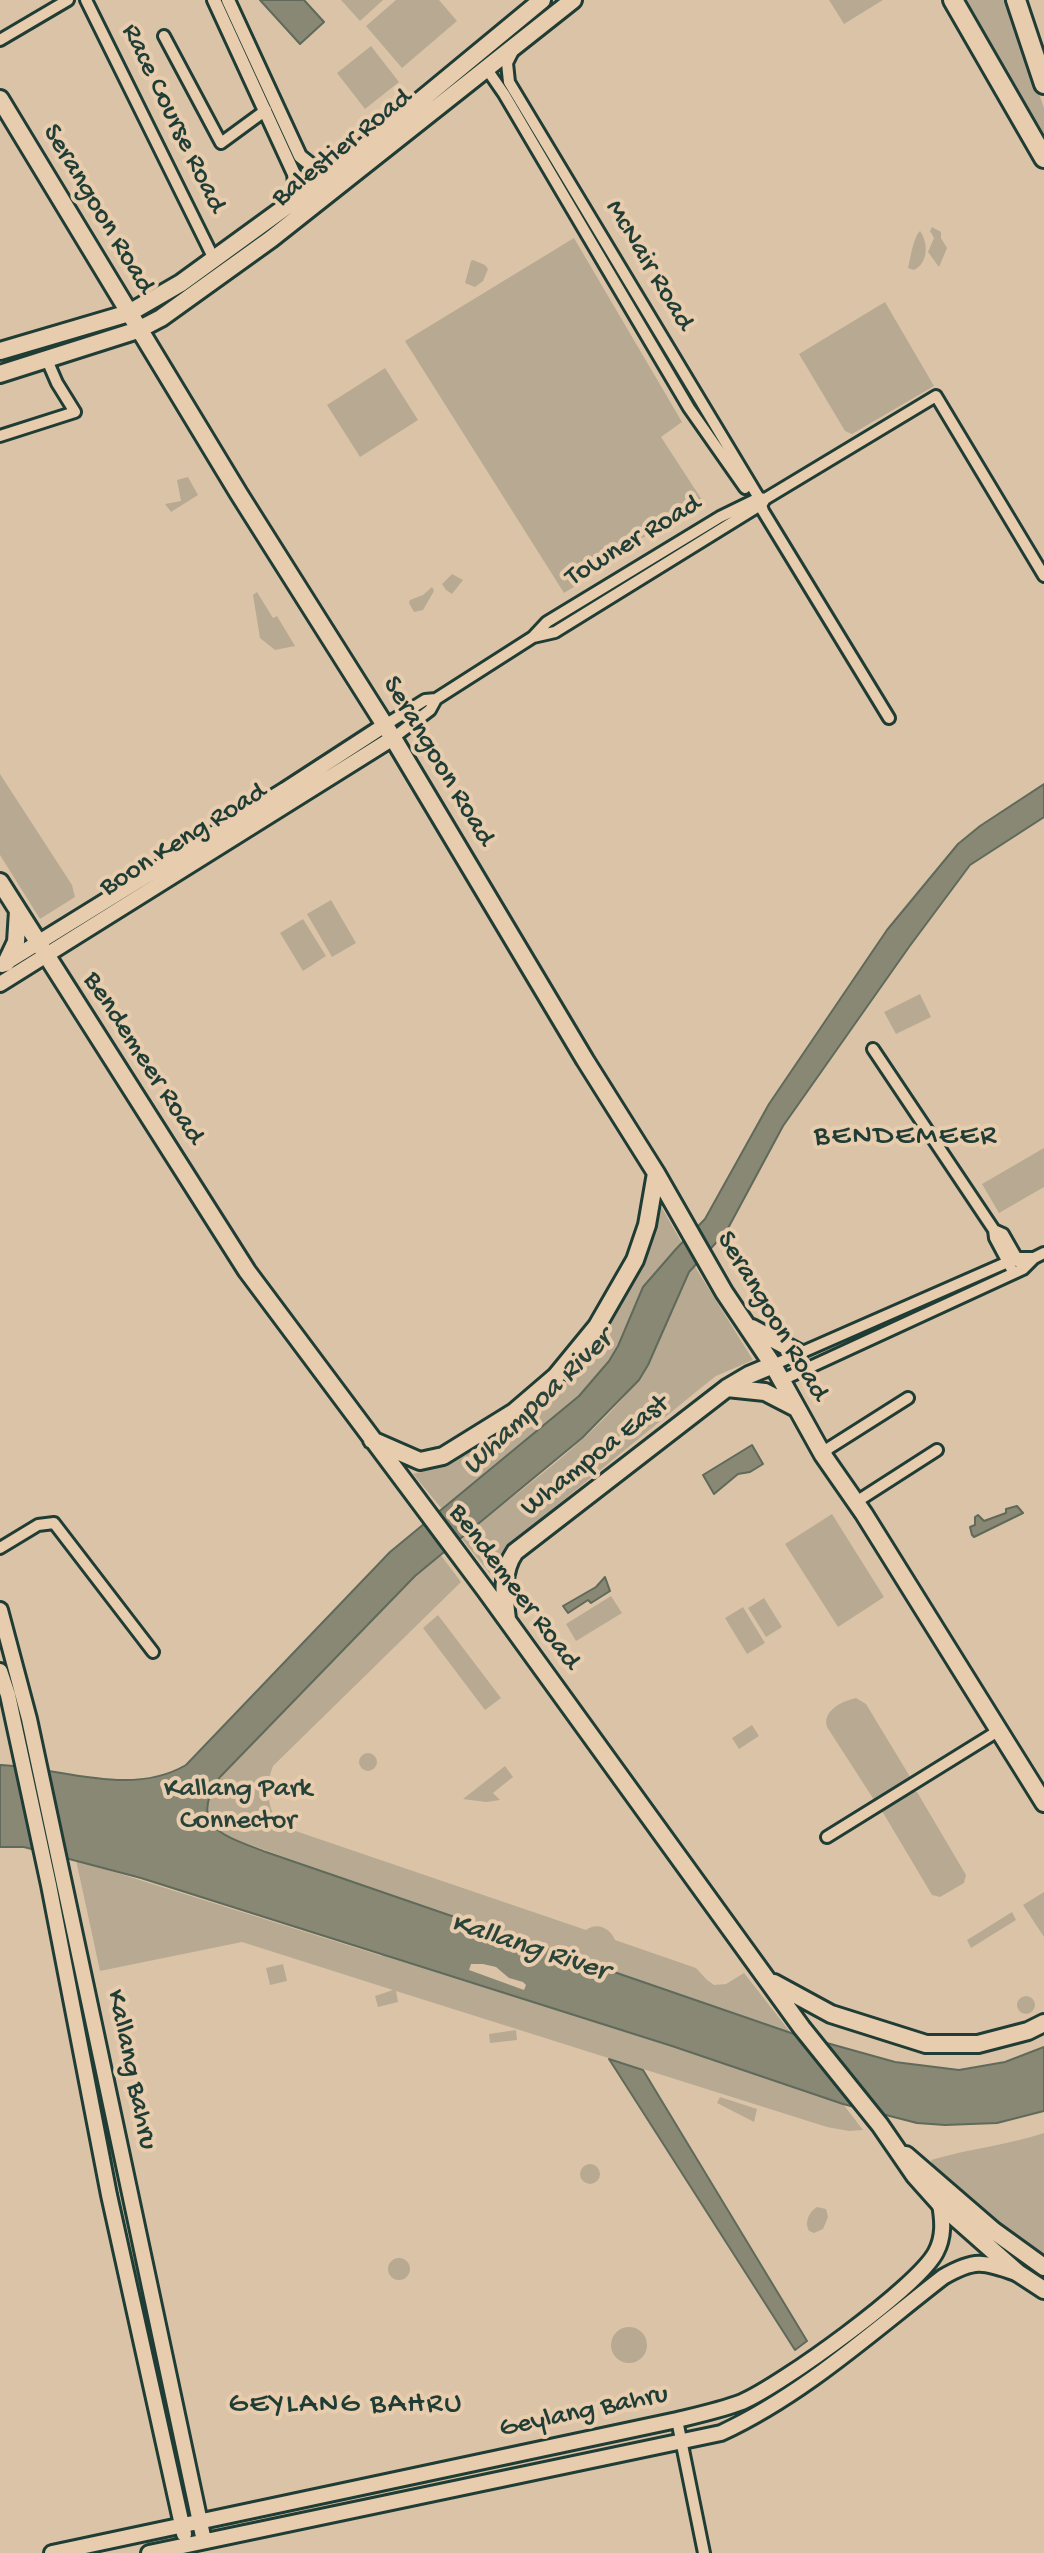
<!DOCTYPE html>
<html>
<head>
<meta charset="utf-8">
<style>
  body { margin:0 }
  canvas { display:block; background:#dbc3a7 }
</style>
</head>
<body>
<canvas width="1044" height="2553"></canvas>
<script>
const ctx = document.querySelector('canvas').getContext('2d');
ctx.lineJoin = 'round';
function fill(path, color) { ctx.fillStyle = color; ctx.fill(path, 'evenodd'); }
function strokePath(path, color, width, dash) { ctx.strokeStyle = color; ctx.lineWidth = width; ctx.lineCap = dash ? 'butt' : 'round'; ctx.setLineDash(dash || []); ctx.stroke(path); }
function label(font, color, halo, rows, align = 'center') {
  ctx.font = font + ' "Gochi Hand",sans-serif'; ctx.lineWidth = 8; ctx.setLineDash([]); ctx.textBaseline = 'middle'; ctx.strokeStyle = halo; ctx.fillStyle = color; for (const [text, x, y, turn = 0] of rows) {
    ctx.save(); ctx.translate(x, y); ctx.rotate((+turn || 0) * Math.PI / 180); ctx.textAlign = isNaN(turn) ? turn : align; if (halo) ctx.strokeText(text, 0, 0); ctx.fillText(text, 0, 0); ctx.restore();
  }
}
fill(new Path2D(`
  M341 0H383L360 21Z
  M396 0H439L457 21 402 68 366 26Z
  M829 0H883L844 24Z
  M961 0H1006L1044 108V139Z
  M371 46 399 82 365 109 337 73Z
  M932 227 941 232V238L947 248 939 267 928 252 934 238 930 231Z
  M920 231C928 242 929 263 914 270L908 268C911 256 913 238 920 231Z
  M574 238 682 422 661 437 702 500 591 571 582 582 564 593 405 341Z
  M473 260 485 265 488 269 483 281 475 287 465 283 471 261Z
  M885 302 934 386 852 434 845 431 799 354Z
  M385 368 418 420 360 457 327 405Z
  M188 477 198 495 171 512 165 504 181 501 177 480Z
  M452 574 463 580 452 594 446 590 442 584Z
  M432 587 434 591 423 610 414 612 409 603 410 600 423 595Z
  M257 592 273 618 277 616 295 646 275 650 260 638 253 595Z
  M0 774 72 885 75 897 40 919 0 855Z
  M331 900 356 943 332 957 307 914Z
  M303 919 326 956 303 971 280 933Z
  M920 994 931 1017 896 1034 884 1012Z
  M1044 1148V1187L999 1213 982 1184Z
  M658 1201 682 1243 650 1278 638 1298 614 1353 579 1396 442 1509 413 1474 446 1465 466 1453 513 1417 578 1357Z
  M694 1265 753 1360 716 1376 702 1387 555 1507 494 1562 492 1576 461 1538C521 1489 590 1442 638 1380 664 1347 669 1300 694 1265Z
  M832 1514 884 1597 838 1627 785 1544Z
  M440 1554 461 1582 273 1766C265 1786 267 1810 281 1826L586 1930C597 1922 610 1928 615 1940L696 1968 707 1980 714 1985 726 1984 744 1973 791 2033 612 1971 387 1957 672 2046 843 2104 863 2130 849 2131 827 2127 396 1991 398 2002 378 2007 375 1996 393 1990 242 1942 100 1971 76 1860 382 1956 401 1899 226 1836C188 1812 214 1784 236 1759L403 1587Z
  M611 1596 622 1613 576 1641 566 1624Z
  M764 1598 782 1627 766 1637 748 1608Z
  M743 1607 765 1643 747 1654 725 1618Z
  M438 1615 501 1698 485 1710 423 1628Z
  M856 1698 866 1704 912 1780 876 1803 827 1727C822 1711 842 1701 856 1698Z
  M752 1725 759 1736 739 1749 732 1738Z
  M359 1762a9 9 0 1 1 18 0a9 9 0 1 1-18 0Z
  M505 1766 513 1777 493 1793 500 1800 486 1802 463 1799Z
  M910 1790 917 1792 966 1875 964 1883 940 1897 932 1895 882 1811 884 1804Z
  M1044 1892V1937L1023 1905Z
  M1012 1912 1016 1920 971 1948 967 1940Z
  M283 1964 287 1981 270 1985 266 1968Z
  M1017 2005a9 9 0 1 1 18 0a9 9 0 1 1-18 0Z
  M516 2030 517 2040 490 2043 489 2034Z
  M720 2097 757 2109 754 2122 717 2103Z
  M1044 2133V2257L935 2171 931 2160C968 2149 1007 2145 1044 2133Z
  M580 2174a10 10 0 1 1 20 0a10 10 0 1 1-20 0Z
  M817 2207 826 2209 828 2217 823 2229 814 2233 809 2231C804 2222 809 2212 817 2207Z
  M388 2269a11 11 0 1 1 22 0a11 11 0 1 1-22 0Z
  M611 2345a18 18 0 1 1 36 0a18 18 0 1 1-36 0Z`), '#b8aa92');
const water = new Path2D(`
  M260 0H304L324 22 300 44Z
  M1044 784V817L970 865 909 947 783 1126 726 1232 689 1272 648 1365 639 1380 582 1438 415 1576 220 1777C186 1827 225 1836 266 1852L791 2033 895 2062 959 2070 1005 2062 1044 2047V2111L997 2123 945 2125 917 2123 843 2104 672 2046 141 1878 24 1847H0V1765C59 1767 130 1798 186 1765L390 1552 579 1396 609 1361 618 1346 643 1287 676 1249 705 1219 769 1104 887 930 958 844 980 826Z
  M752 1445 763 1464 750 1472 738 1474 714 1494 703 1475Z
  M1017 1506 1023 1513 974 1537 972 1535 970 1527 975 1525V1517L978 1515 984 1521 1006 1513V1509Z
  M605 1577 610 1591 591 1603 588 1600 568 1613 563 1606 596 1587Z
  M609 2059 643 2070 807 2341 795 2350Z`);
fill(water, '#898874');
strokePath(water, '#5f6a5a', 2);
fill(new Path2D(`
  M471 1964H483L496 1967 509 1978 523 1982 526 1985 524 1990 469 1970Z`), '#dbc3a7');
const minor = new Path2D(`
  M86 0 214 259
  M164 36 221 143 266 110
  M0 40 68 0
  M512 53 507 63 509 82 759 498 763 511 889 718
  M486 68 504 94 689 408 745 488
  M0 436 75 412 57 383 47 360
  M533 637 555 632 762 504 765 499 936 396 1044 576
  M385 725 425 700 436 699
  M393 738 430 710 436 699 533 637 547 622 720 517 759 498 765 499
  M873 1049 994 1230 995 1238 1011 1268
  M994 1230 1003 1234 1019 1262
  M773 1365 1017 1258H1034
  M782 1380 1023 1269 1034 1258 1044 1253
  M823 1455 829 1448 908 1398
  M856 1502 937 1450
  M0 1548 38 1525 54 1523 153 1652
  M827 1837 998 1731
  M677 2420 704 2553`);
const tertiary = new Path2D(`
  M214 0 294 174 295 183 290 203
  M228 0 300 156 315 168 335 171`);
const secondary = new Path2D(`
  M2 965 285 790 385 725
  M0 984 393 738
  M0 1610 29 1719 204 2541
  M0 1671 8 1695 49 1885 109 2195 184 2534
  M52 2553 677 2420C698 2415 721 2410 742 2402 780 2386 918 2287 936 2252 944 2237 943 2221 940 2204
  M149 2553 721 2433C803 2395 872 2332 943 2277 974 2259 983 2261 1016 2273`);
const primary = new Path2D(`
  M0 99 239 494 393 738 585 1060 656 1173 724 1292 773 1365 823 1455 864 1514 1044 1803
  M0 351 129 313 181 283 335 171 542 0
  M0 374 138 330 161 318 271 239 573 0
  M0 882 247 1271 486 1591 802 2028 880 2125 915 2176 940 2204 1018 2273 1044 2290
  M6 963 16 942 18 911
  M752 1328 799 1353
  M727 1388 765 1392 796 1408
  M372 1440 420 1461 443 1456 514 1412 556 1376 597 1326 635 1260 647 1225 656 1173
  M507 1619C504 1596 501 1572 515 1552L727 1388 749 1375 773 1365
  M774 1983 831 2014 926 2044H978L1028 2031 1044 2023
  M906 2155 994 2231 1044 2267`);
const motorway = new Path2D(`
  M953 0 1044 158
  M1016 0 1044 84`);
strokePath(minor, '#1f3d34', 16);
strokePath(tertiary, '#1f3d34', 18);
strokePath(secondary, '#1f3d34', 20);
strokePath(primary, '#1f3d34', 22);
strokePath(motorway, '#1f3d34', 24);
strokePath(minor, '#e7ccae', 10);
strokePath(tertiary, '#e7ccae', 12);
strokePath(secondary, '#e7ccae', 14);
strokePath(primary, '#e7ccae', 16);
strokePath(motorway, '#e7ccae', 18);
label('28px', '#1f3d34', '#e7ccae', [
  ["Race Course Road",172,119,64],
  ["Balestier Road",343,149,-39],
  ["Serangoon Road",97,210,59],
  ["McNair Road",648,266,59],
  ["Towner Road",634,542,-31],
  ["Serangoon Road",437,762,59],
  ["Boon Keng Road",184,841,-32],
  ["Bendemeer Road",142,1059,57],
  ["Serangoon Road",771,1317,59],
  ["Whampoa East",596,1457,-38],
  ["Bendemeer Road",513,1588,53],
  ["Kallang Bahru",130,2070,78],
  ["Geylang Bahru",584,2413,-12]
]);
label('28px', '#274239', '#e7ccae', [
  ["Kallang Park",238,1791],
  ["Connector",238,1823]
]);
ctx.letterSpacing = '2px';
label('30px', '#1f3d34', '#e7ccae', [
  ["BENDEMEER",906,1138],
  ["GEYLANG BAHRU",346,2406]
]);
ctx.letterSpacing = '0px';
label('italic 30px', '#2a443a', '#e7ccae', [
  ["Whampoa River",539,1404,-44],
  ["Kallang River",529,1949,18]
]);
</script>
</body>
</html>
